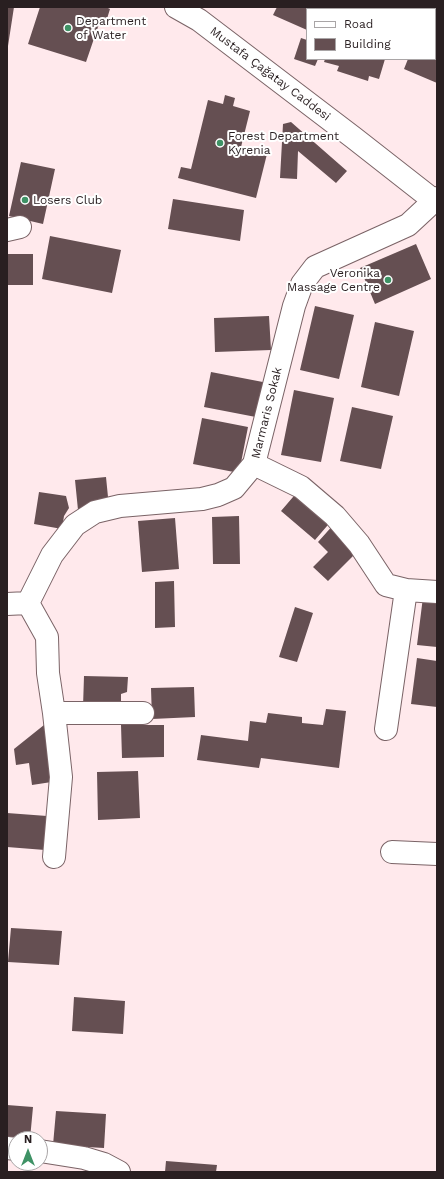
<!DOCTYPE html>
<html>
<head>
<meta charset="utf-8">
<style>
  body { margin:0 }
  #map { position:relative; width:444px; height:1179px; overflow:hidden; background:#ffe9ec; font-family:"Work Sans",sans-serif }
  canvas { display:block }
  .frame { position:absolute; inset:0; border:8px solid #291f21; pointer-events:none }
  .legend { position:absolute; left:306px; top:8px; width:130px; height:52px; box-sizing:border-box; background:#fff; border:1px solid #a9a5a6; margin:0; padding:5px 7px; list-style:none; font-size:12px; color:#291f21 }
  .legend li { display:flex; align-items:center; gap:8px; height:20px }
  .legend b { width:20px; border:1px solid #a9a5a6 }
  .north { position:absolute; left:8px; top:1131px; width:40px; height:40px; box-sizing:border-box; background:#fff; border:1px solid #a9a5a6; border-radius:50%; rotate:0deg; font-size:11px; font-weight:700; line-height:16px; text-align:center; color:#291f21 }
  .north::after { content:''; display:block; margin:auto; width:14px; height:18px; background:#3e9265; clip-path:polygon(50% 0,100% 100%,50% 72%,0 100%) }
</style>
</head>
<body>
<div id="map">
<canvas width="444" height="1179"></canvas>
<div class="frame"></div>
<ul class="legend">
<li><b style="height:5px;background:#fff"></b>Road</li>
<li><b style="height:11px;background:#654f52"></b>Building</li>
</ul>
<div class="north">N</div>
</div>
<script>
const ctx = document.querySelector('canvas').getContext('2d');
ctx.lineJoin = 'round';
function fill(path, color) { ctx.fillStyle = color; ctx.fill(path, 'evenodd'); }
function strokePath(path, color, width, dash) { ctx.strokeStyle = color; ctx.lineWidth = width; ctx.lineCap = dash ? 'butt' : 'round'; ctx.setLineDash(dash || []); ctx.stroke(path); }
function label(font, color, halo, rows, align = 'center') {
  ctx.font = font + ' "Work Sans",sans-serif'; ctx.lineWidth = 4; ctx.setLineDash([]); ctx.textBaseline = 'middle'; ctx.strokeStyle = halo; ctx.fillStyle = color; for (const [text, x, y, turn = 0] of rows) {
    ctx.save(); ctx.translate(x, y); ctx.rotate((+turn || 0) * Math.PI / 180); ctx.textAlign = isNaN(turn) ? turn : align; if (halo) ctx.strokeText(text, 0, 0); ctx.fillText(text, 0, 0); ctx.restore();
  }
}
fill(new Path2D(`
  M7 7H14L8 46 7 45Z
  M40 7H106L110 9 106 22 100 21 86 62 28 44Z
  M277 7H328L327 9H307V30L273 15Z
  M301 38 307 40V59H318L315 66 294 59Z
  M435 45 437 46V83L404 69 408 59H435Z
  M325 59H385L379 79 369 76 368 81 337 71 339 66 324 62Z
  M225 95 235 98 233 106 250 111 241 147 267 154 256 198 178 178 181 167 191 169 208 100 223 104Z
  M291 122 347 171 336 183 298 151 297 179 280 178 283 124Z
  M21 162 55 169 43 224 9 216Z
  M173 199 244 210 240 241 168 229Z
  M50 236 121 250 112 293 42 279Z
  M416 244 431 279 375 304 360 268Z
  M7 254H33V285H7Z
  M315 306 354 315 339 379 300 370Z
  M269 316 271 350 215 352 214 318Z
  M375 322 414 331 399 396 361 387Z
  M211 372 268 383 261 418 204 407Z
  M294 390 334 398 321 462 281 455Z
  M352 407 393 416 381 469 340 461Z
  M202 418 248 427 239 473 193 464Z
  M106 477 109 507 78 510 75 480Z
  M299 490 333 519 315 540 281 511Z
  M39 492 66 496 69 508 64 516 62 529 34 524Z
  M239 516 240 564H213L212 517Z
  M175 518 179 569 142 572 138 521Z
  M335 523 361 548 328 581 313 567 328 552 318 542Z
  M174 581 175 627 155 628V582Z
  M423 597 437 599V647L417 645Z
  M295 607 313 613 297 662 279 657Z
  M417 658 437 661V707L411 704Z
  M84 676 128 677 127 692 121 694V708L83 707Z
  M194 687 195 717 152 719 151 688Z
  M326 709 346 711 339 768 261 758 259 768 197 760 201 735 248 741 250 721 266 723 268 713 302 717V723L323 725Z
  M49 721 58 781 32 785 29 763 16 765 14 749Z
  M121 725H164V757L122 758Z
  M138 771 140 818 98 820 97 772Z
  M7 813 47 816 45 850 7 847Z
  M11 928 62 931 59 965 8 962Z
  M74 997 125 1001 123 1034 72 1031Z
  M7 1105 33 1107 30 1139H7Z
  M56 1111 106 1114 104 1148 53 1145Z
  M166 1161 217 1165 216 1172H165Z`), '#654f52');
const minor = new Path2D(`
  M7 230 20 227
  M254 464 301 487 335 516 359 544 386 585 406 590 437 592
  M28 603 52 555 75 525 95 512 120 506 202 499 218 495 234 488 254 464 294 306 302 284 315 267 408 225 437 198
  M28 603 47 637 48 673 54 713 61 777 54 857
  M7 604 28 603
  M54 713H143
  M386 729 406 590
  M392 852 437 854
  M7 1148 16 1149
  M40 1151 84 1158 104 1164 119 1172`);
const major = new Path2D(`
  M176 7 199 20 354 138 437 203`);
strokePath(minor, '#7a6366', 24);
strokePath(major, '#7a6366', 24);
strokePath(minor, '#fff', 22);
strokePath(major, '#fff', 22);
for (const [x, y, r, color] of [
  [68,28,4,"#3e9265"],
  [220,143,4,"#3e9265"],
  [25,200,4,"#3e9265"],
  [388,280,4,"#3e9265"]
]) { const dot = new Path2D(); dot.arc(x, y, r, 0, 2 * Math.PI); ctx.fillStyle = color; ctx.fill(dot); strokePath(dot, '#fff', 1.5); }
label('12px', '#291f21', '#fff', [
  ["Department",76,21],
  ["of Water",76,35],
  ["Forest Department",228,136],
  ["Kyrenia",228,150],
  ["Losers Club",33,200],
  ["Veronika",380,273,"right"],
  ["Massage Centre",380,287,"right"]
], 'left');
label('12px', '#291f21', '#fff', [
  ["Mustafa Çağatay Caddesi",270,74,37],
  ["Marmaris Sokak",267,413,-76]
]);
</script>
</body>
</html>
